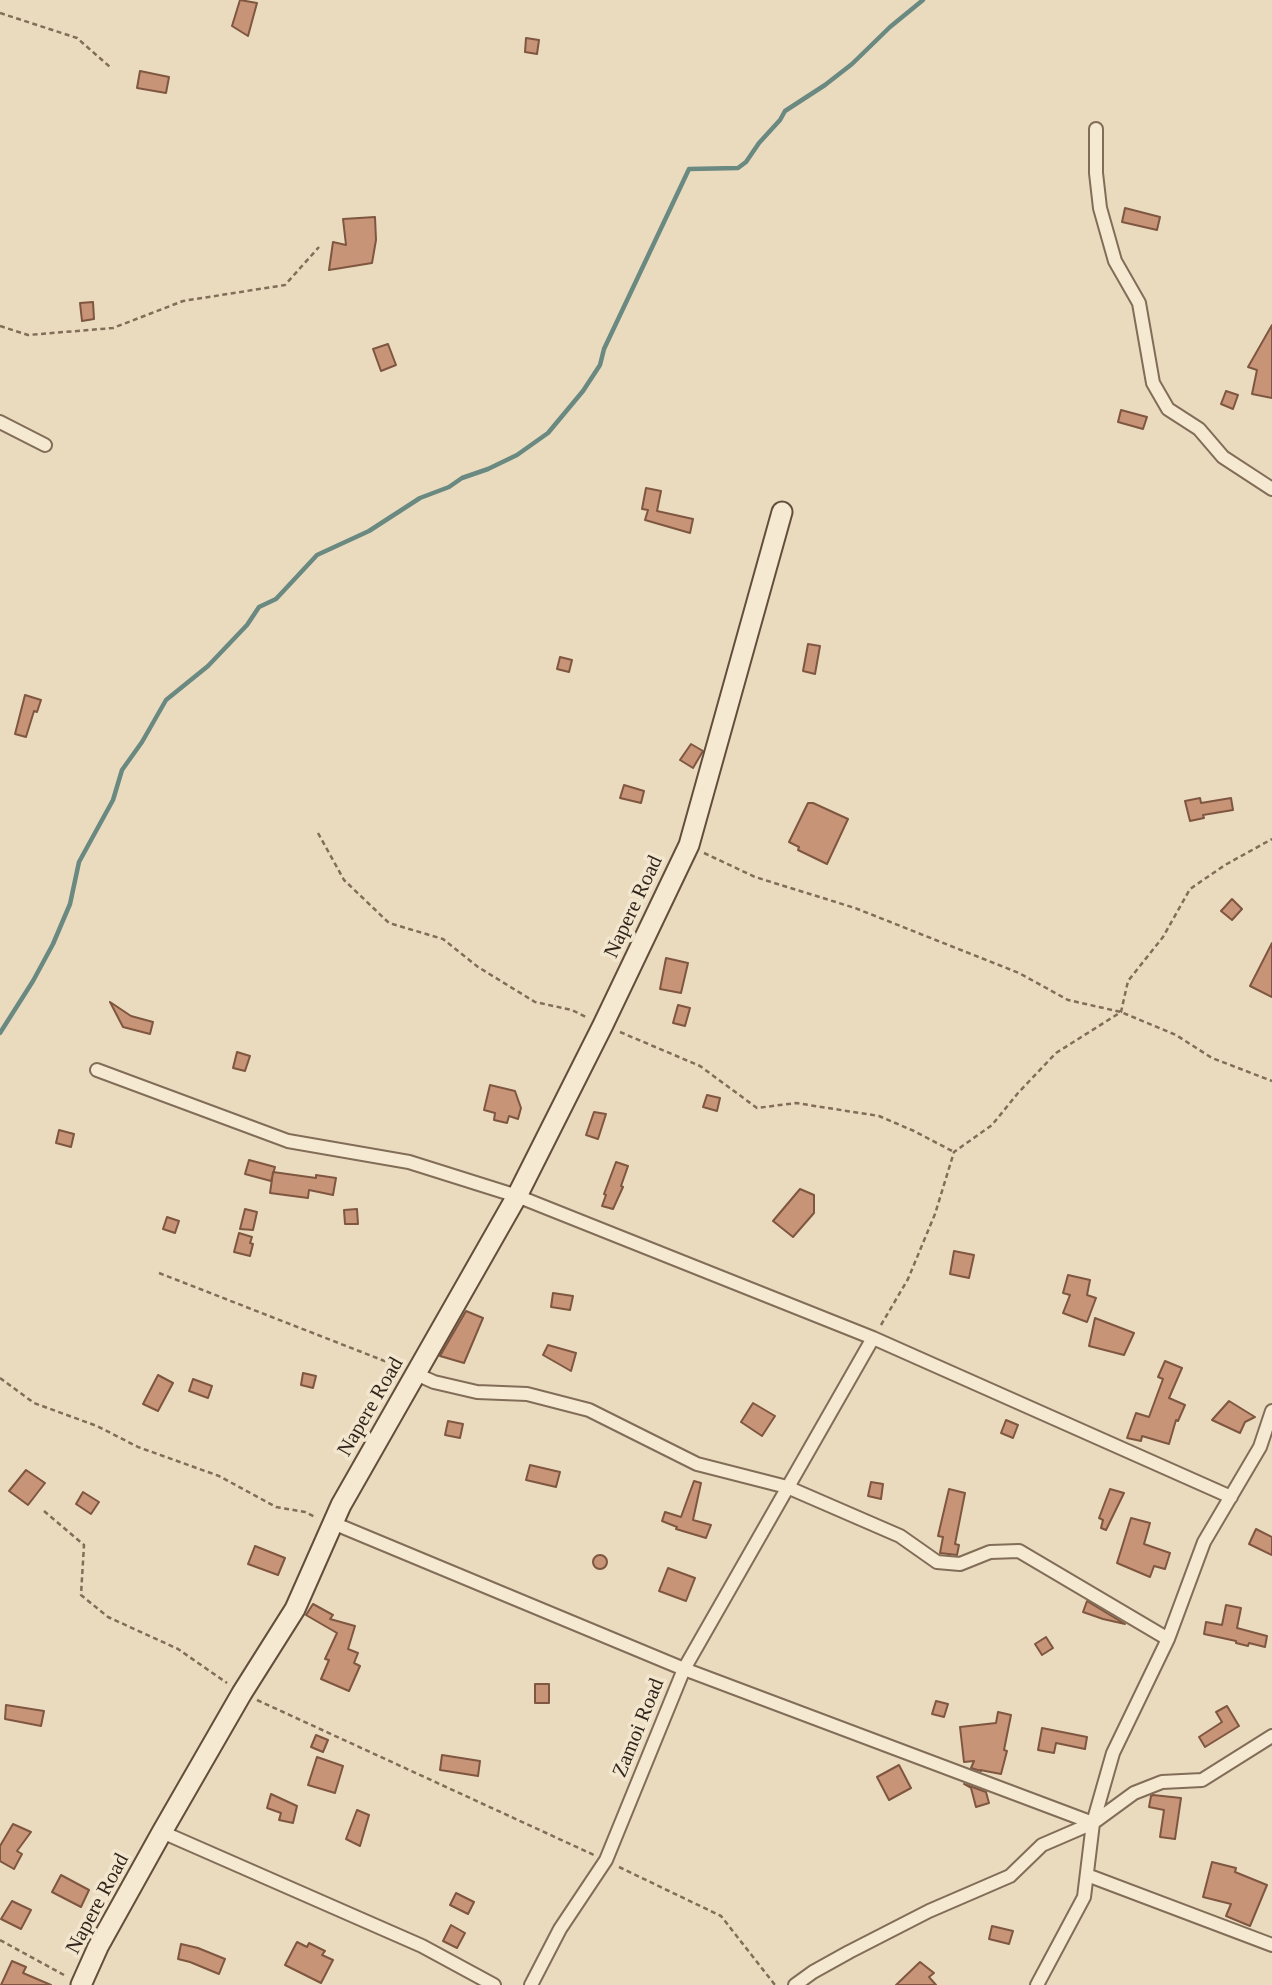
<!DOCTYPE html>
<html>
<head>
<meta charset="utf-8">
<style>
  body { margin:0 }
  canvas { display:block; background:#eadbbf }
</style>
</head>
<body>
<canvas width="1272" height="1985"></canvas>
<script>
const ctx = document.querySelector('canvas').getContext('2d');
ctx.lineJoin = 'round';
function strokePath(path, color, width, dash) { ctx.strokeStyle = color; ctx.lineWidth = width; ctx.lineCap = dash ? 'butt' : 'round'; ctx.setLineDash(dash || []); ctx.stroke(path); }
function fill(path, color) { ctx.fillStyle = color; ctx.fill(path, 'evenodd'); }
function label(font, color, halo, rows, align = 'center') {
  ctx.font = font + ' Georgia,serif'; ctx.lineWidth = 7; ctx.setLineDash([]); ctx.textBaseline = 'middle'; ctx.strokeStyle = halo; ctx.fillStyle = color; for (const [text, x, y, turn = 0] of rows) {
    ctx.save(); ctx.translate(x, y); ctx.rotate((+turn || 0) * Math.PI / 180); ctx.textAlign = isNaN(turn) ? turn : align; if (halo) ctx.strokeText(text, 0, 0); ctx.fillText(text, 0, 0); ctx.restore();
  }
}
strokePath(new Path2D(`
  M0 1033 33 981 53 944 70 904 79 862 113 800 122 770 142 742 166 700 208 666 247 625 259 607 276 599 317 555 369 531 420 498 449 487 462 478 488 469 517 455 548 433 583 391 600 365 604 349 689 169 738 168 746 162 759 143 780 120 785 111 825 85 852 64 890 27 923 0`), '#6a8980', 4.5);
const building = new Path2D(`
  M240 0 257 3 248 36 232 26Z
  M526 38 539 40 537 54 525 52Z
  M140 71 169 77 166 93 137 88Z
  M1125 208 1160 217 1157 230 1122 222Z
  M375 217 376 240 372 263 329 270 333 242 346 245 343 219Z
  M93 302 94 319 82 321 80 303Z
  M1272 325V398L1252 394 1257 370 1248 367Z
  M388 344 396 365 381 371 373 349Z
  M1226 391 1238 395 1233 409 1221 404Z
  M1121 410 1147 417 1143 429 1118 422Z
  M646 488 661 491 657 511 693 519 690 533 645 520 648 510 642 509Z
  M808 644 820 646 815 674 803 671Z
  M560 657 572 660 569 672 557 669Z
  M25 695 41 700 37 712 34 711 26 737 15 734Z
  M691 744 703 751 693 768 680 760Z
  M624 785 644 791 641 803 620 798Z
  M1200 798 1201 803 1231 798 1233 810 1203 815 1204 818 1190 821 1185 801Z
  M808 803H813L848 819 827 864 798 850 799 847 789 842Z
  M1232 899 1242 909 1232 920 1221 911Z
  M1272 943V997L1250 986Z
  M666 958 688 963 681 993 660 989Z
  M110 1002 131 1016 153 1022 150 1034 123 1027Z
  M678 1005 690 1008 685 1026 673 1023Z
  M237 1052 250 1056 245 1071 233 1068Z
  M490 1085 515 1091 521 1108 518 1119 509 1116 507 1123 494 1120 495 1113 484 1110Z
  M707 1095 720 1098 717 1111 703 1107Z
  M594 1112 606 1114 598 1139 586 1135Z
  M59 1130 74 1134 71 1147 56 1143Z
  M249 1160 275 1167 271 1181 245 1174Z
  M616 1162 628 1166 621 1186 623 1187 613 1209 602 1206 606 1195 604 1194Z
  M273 1172 316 1178V1175L336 1178 333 1195 309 1190 308 1198 270 1193Z
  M800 1189 814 1195V1213L793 1237 773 1221Z
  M245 1209 257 1212 253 1230 240 1229Z
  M357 1209 358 1224H345L344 1210Z
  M167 1217 179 1221 175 1233 163 1229Z
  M239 1233 252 1237 250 1243 253 1244 250 1256 234 1252Z
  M954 1251 974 1255 969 1278 950 1274Z
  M1068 1275 1090 1280 1087 1295 1096 1298 1087 1322 1063 1313 1070 1295 1063 1293Z
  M553 1293 573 1296 570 1310 551 1307Z
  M466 1311 483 1318 464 1363 440 1356Z
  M1095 1318 1134 1333 1124 1355 1089 1346Z
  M548 1345 576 1353 571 1371 543 1355Z
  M1165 1361 1182 1368 1169 1398 1185 1405 1178 1421 1176 1420 1169 1444 1142 1436 1141 1441 1127 1438 1136 1413 1149 1417 1163 1379 1158 1377Z
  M303 1373 316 1376 313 1388 301 1385Z
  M158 1375 173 1383 158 1411 143 1404Z
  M193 1379 212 1386 208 1398 189 1391Z
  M1229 1401 1255 1417 1245 1422 1240 1433 1212 1420Z
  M753 1403 775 1416 762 1436 741 1422Z
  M1006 1420 1018 1425 1013 1438 1001 1433Z
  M448 1421 463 1424 460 1438 445 1435Z
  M530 1465 560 1472 556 1487 526 1480Z
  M26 1470 45 1483 28 1505 9 1491Z
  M694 1481 701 1483 693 1520 711 1525 706 1538 676 1529 677 1527 662 1521 665 1512 681 1517Z
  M871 1482 883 1484 881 1499 868 1496Z
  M949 1489 965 1493 955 1544 959 1545 957 1555 940 1553 943 1537 938 1536Z
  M1110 1489 1124 1493 1106 1530 1101 1528 1103 1520 1099 1518Z
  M83 1492 99 1502 91 1514 76 1504Z
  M1131 1518 1150 1523 1144 1544 1170 1553 1165 1569 1154 1566 1150 1577 1117 1563Z
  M1256 1529 1272 1537V1555L1249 1544Z
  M255 1546 285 1558 278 1575 248 1564Z
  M593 1562a7 7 0 1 1 14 0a7 7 0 1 1-14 0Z
  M668 1568 695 1578 686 1601 659 1591Z
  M1087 1601 1125 1624 1103 1619 1083 1612Z
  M313 1604 333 1615 330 1619 355 1626 348 1649 358 1653 354 1663 360 1666 349 1691 321 1679 329 1660 325 1659 337 1633 306 1615Z
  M1226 1605 1241 1608 1237 1628 1267 1636 1265 1647 1249 1643 1248 1646 1236 1643V1641L1204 1634 1206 1622 1222 1625Z
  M1046 1637 1053 1648 1042 1655 1035 1644Z
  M535 1684H549V1703H535Z
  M936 1701 948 1704 944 1717 932 1714Z
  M6 1705 44 1711 41 1726 5 1719Z
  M1227 1706 1239 1726 1205 1747 1199 1737 1222 1722 1216 1712Z
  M998 1712 1011 1715 1004 1750 1007 1751 1001 1774 980 1770 981 1771 971 1768 974 1761 964 1762 960 1727 996 1723Z
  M1042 1728 1087 1737 1085 1749 1056 1743 1054 1753 1038 1750Z
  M316 1735 328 1740 323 1752 311 1747Z
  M442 1755 480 1761 478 1776 440 1770Z
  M317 1757 343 1766 335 1793 308 1785Z
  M899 1765 911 1788 889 1800 877 1777Z
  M964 1784 986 1792 989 1803 976 1807 971 1788Z
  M271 1794 297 1806 293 1823 279 1820 281 1813 267 1808Z
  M1153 1795 1181 1798 1175 1839 1160 1837 1164 1810 1149 1807 1151 1796Z
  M357 1810 369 1815 360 1846 346 1839Z
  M13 1824 31 1832 17 1851 22 1854 14 1869 0 1861V1846Z
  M1212 1862 1236 1868 1235 1872 1267 1885 1250 1926 1226 1916 1231 1904 1203 1897Z
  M61 1875 89 1890 81 1907 52 1892Z
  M456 1893 474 1902 468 1914 450 1905Z
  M12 1901 31 1910 21 1929 1 1919Z
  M451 1925 465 1933 457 1948 443 1941Z
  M992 1926 1013 1931 1009 1944 989 1939Z
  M297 1942 307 1947 309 1943 325 1951 322 1955 333 1960 321 1983 285 1965Z
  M181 1944 198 1948 225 1959 219 1974 190 1962 178 1959Z
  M12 1961 26 1967 23 1973 51 1985H1Z
  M920 1962 934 1973 929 1977 936 1985H896Z`);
fill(building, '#c79477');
strokePath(building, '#7f5640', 2);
const street = new Path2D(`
  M1096 129V173L1100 208 1115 261 1139 303 1153 383 1168 409 1199 429 1223 457 1272 489
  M0 422 45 445
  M97 1070 288 1141 409 1162 517 1196 873 1338 684 1669 606 1860 560 1929 531 1985
  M873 1338 1231 1497
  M416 1374 434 1382 477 1392 527 1394 589 1410 697 1464 787 1487 900 1536 937 1562 960 1564 990 1552 1019 1551 1168 1639
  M333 1523 684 1669 1093 1823
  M1093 1823 1113 1753 1168 1639 1204 1542 1260 1447 1272 1411
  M162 1832 422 1946 494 1985
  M1087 1875 1272 1945
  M795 1985 813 1972 849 1952 929 1911 1010 1876 1042 1845 1093 1823
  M1037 1985 1084 1897 1093 1823 1134 1793 1162 1782 1202 1780 1272 1736`);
const secondary = new Path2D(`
  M81 1985 98 1947 162 1832 242 1693 295 1609 341 1505 517 1196 603 1025 689 845 782 512`);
strokePath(street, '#826d58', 16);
strokePath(secondary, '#634e3c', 23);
strokePath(new Path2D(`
  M0 13 77 38 110 67
  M0 326 28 335 113 328 183 301 285 285 319 247
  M318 833 344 880 389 923 443 939 478 967 535 1002 572 1010 588 1018
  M704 853 755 877 855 908 1019 973 1068 1000 1121 1012 1176 1035 1212 1058 1272 1081
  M620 1032 700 1066 757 1108 796 1103 879 1116 914 1131 954 1152
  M159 1273 400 1367
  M881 1325 908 1279 935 1214 954 1152 992 1125 1018 1093 1056 1053 1121 1012 1128 981 1163 937 1190 889 1225 865 1272 839
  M0 1378 34 1403 97 1426 138 1447 219 1476 276 1507 305 1512 315 1517
  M44 1511 84 1545 81 1595 108 1617 178 1649 227 1683
  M257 1700 594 1855
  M619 1867 721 1916 775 1985
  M0 1940 64 1975`), '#826d58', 2.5, [5, 3.5]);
strokePath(street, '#f6e9d1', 12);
strokePath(secondary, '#f6e9d1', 19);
label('21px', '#32261c', '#f2e6ce', [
  ["Napere Road",634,907,-65],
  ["Napere Road",371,1407,-60],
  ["Zamoi Road",639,1728,-68],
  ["Napere Road",98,1904,-62]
]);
</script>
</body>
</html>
